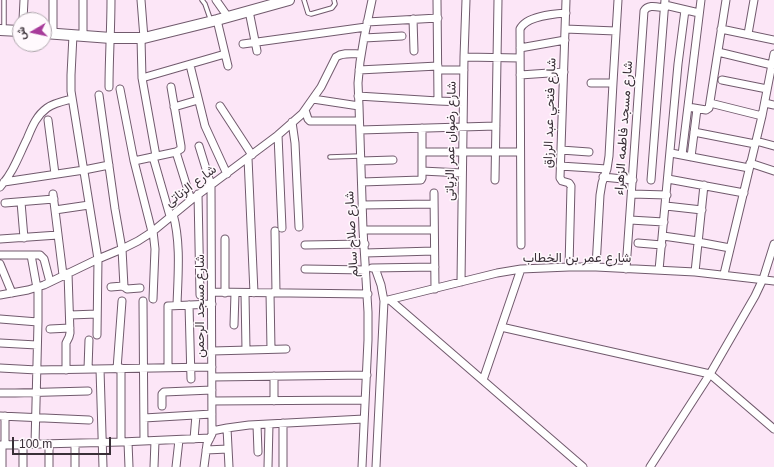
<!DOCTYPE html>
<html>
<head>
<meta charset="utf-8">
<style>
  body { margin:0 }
  #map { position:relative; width:774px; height:467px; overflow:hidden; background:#fce6f7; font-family:Arial,Vazirmatn,sans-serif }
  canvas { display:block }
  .north { position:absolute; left:12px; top:12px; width:40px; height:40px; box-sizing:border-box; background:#fff9fd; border:1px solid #b0a8ae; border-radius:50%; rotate:261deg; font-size:11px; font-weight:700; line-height:16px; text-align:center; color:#392f37 }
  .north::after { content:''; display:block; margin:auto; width:14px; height:18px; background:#a73a9a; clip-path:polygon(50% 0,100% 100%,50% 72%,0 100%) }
  .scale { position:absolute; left:12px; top:437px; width:99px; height:18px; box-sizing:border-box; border:2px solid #392f37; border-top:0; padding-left:5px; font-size:12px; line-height:14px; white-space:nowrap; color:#392f37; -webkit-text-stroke:3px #fff9fd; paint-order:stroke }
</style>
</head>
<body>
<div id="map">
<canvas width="774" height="467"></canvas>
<div class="north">ش</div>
<div class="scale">100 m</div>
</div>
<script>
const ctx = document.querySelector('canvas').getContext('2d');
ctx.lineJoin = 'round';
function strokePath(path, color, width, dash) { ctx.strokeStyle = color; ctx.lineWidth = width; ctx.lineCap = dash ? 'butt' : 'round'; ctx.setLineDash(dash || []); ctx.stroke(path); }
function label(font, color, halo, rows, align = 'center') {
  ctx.font = font + ' Arial,Vazirmatn,sans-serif'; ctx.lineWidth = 3; ctx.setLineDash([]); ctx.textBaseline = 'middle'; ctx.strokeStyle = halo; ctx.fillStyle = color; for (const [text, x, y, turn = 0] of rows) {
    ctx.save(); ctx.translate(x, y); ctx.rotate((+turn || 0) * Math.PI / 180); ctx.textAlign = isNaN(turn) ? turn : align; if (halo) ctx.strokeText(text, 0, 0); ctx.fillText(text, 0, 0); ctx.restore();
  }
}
const service = new Path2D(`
  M202 0 205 4 211 21
  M304 0 308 13 311 14 332 8 335 4 334 0
  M4 29V0
  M330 157 360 156`);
const minor = new Path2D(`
  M141 0 144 38
  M216 0 228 17
  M437 0 438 101
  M566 0 560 178 562 181 569 183 571 186 569 267
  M665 5 699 13
  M249 11 257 51
  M413 19 414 51
  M23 20 24 0
  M217 20 228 66
  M367 22 438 18
  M565 29 616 31
  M721 29 774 40
  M53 34V0
  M748 34 754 0
  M73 35 71 75V91L98 259 97 335
  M83 36V0
  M141 38 142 78 156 156
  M364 38 402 36
  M243 44 366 27
  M520 48 565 40
  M718 52 772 65
  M464 57 520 58
  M190 65 205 126 227 174
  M359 70 438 66
  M438 70H464
  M520 75 564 72
  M142 78 225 54
  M722 80 767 89
  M591 83H613
  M109 87C109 58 111 29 111 0
  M120 89 134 161 152 232
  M99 95 115 209 122 249
  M358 96 438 101 463 102
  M313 99 359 106
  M710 103 762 116
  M765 103 774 105
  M220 106 252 155
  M174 107 198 100
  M688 107 706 110 709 108 726 0
  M305 110 308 119 310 121H359
  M48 120 55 174
  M292 122 295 143 299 227
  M360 130 496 126
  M694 132 755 144
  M278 135 282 228
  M756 141 774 146
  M199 146 211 185 212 434 207 444 204 467
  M561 150 589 152
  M176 152 191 200
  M422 152H520
  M671 153 749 168
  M682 155 701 0
  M153 157 170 216
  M691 157 697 109
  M248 158 254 293
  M134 161 176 152 181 149V146L171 87
  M361 161 393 160
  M750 163 774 171
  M560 166 607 169
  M422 171 462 173
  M603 177 633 180
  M668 179 744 193
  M495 180 498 0
  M651 180 665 0
  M4 182 84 170 109 165
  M362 182 421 180 422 178V128
  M0 187C13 173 19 155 27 139 32 127 36 116 47 108 54 103 64 101 72 99
  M434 193 435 289
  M53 194 63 275
  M198 194 200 295
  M632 194 667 195
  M21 202 24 238
  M5 203 54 199
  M362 205 434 204
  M666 206 702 210
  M55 210 89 205
  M173 214C181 243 178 275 177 305
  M630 220 664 222
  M363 230H434
  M153 231 155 249 153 299
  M275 231 276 293
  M663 236 698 241
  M0 239 58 235
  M225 239V293
  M698 242 730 248
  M638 243 662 245
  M305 245 365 244
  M521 245 520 29C526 16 553 14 566 13
  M122 249 124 287
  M365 253 434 251
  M0 255H40L44 259 50 282
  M31 255 37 288
  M0 264 12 293
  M596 267 600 195 602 183 607 169 609 156 613 83 618 0
  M372 268 435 267
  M375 268 381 285 384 301 376 467
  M305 269 366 270
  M626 269 644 11C648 4 657 7 665 8
  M659 270 678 64 685 10
  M695 272 704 185
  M724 274 762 116 774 54
  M461 282 464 57 466 0
  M111 287 123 286 127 289 140 288
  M212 292 368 294
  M245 293 246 350
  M270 293 271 349
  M0 295 28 290 44 285 98 259 122 249 138 241 152 232 191 200 278 135 302 114 321 87 336 57C343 52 353 54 361 54
  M390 300 583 467
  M143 301 144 441
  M384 301 497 273 521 269 569 267H596L695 272 774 281
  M189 305 191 379
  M70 315 97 314
  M0 319 38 322
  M234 325 235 293
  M501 327 710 374 774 429
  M50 329 70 328
  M0 343 37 345
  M212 351 286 349
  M168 367V306L212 304
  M0 368 37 370 212 367
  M121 368V442
  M88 369 89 340
  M100 369 103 467
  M117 369 122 301
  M66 370V343L69 337 70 333 68 273
  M274 376V401
  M212 377 367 375
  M483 380 521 269
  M0 393H15L88 391
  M212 401 365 400
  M162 406V394L164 392 212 390
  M0 416 89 420
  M5 416V444
  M144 418 212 414
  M283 423V467
  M257 425 258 452
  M227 428 229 467
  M212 431 227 428 249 425 364 419
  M194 439 196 415
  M128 442 129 467
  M35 444 38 322V287
  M75 444V467
  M0 445 121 442 210 438
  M2 445V467
  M206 450 228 449
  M23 467V444
  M49 467V444
  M154 467 155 441
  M176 467 179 440
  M268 467 269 424
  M362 467 368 340V312L363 230 359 106 358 83 360 62 364 38 372 0
  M650 467 710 374 755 296 763 279 774 244`);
const secondary = new Path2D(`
  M0 30 20 31
  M44 33 111 38H144L217 20 289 0`);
strokePath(service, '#715a6d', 5.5);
strokePath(minor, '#715a6d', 9);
strokePath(secondary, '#715a6d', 12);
strokePath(service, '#fff', 3.5);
strokePath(minor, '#fff', 7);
strokePath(secondary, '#fff', 10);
label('13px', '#392f37', '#fff9fd', [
  ["شارع فتحي عبد الرزاق",550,113,-88],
  ["شارع مسجد فاطمه الزهراء",624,128,-86],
  ["شارع رضوان عمر الزياتى",451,141,-89],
  ["شارع الزناتى",191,186,-37],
  ["شارع صلاح سالم",352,234,-93],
  ["شارع عمر بن الخطاب",577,258],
  ["شارع مسجد الرحمن",200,306,-90]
]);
</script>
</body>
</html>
